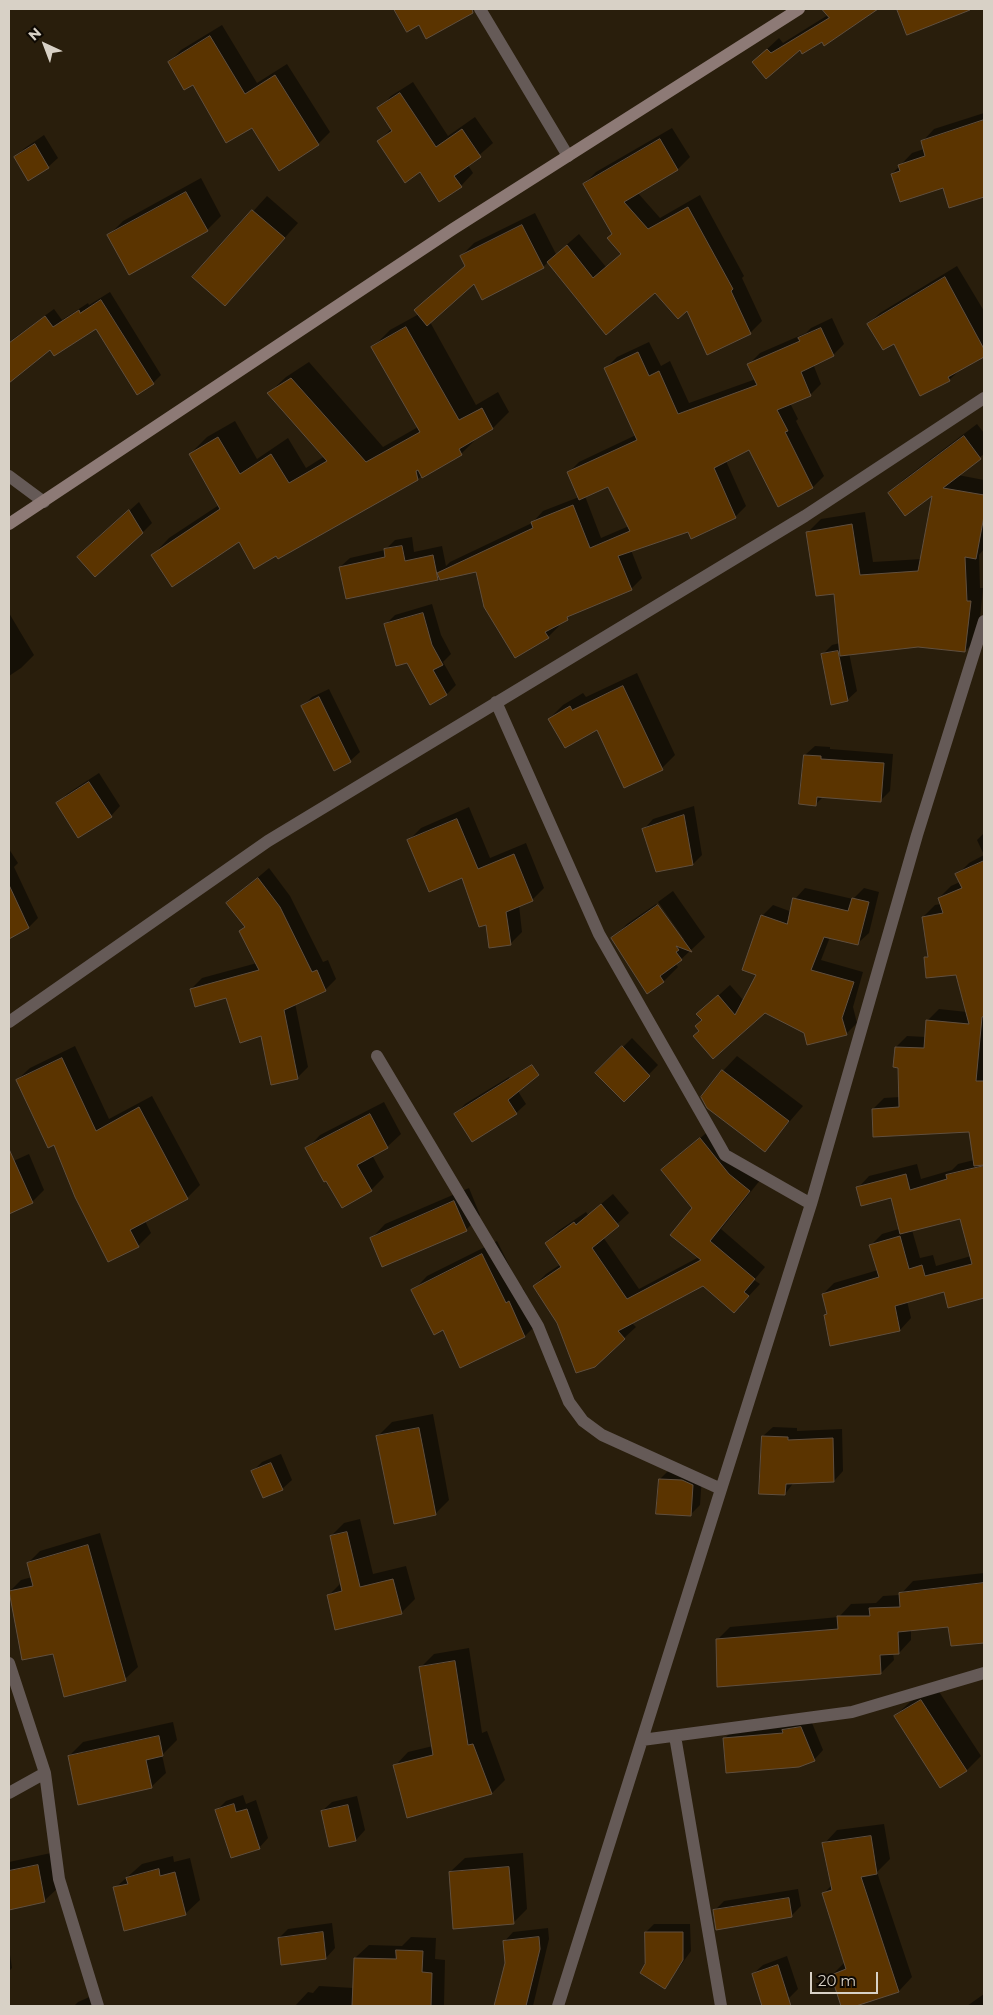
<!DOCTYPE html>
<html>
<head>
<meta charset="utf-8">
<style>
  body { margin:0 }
  #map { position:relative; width:993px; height:2015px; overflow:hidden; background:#291e0c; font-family:Montserrat,sans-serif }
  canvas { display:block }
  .frame { position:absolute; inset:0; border:10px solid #d8d1c6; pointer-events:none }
  .north { position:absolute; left:20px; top:20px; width:50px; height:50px; -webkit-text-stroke:4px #0e0903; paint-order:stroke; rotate:317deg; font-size:14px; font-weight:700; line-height:20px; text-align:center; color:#d8d1c6 }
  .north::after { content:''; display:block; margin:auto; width:18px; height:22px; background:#d8d1c6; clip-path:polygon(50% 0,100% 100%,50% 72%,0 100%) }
  .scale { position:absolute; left:810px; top:1972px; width:68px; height:22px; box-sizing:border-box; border:2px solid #d8d1c6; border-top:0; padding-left:6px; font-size:15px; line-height:18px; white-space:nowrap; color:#d8d1c6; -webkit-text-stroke:4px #0e0903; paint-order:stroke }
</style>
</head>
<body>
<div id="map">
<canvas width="993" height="2015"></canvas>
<div class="frame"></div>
<div class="north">N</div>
<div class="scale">20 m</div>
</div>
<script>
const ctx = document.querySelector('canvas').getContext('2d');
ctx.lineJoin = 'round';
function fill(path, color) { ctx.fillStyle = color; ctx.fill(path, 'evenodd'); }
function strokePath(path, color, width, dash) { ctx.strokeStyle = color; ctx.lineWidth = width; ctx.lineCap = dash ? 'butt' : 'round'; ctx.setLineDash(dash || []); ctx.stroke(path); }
fill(new Path2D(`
  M395 9H470L461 18 419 23 407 30Z
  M833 9H876L824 44 822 40 753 62 779 38 783 43 828 15Z
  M898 9H969L908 33Z
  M222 25 257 83 287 64 330 132 318 144 193 83 169 62 181 50Z
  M413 82 448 136 475 117 493 143 468 165 473 173 461 186 420 171 379 141 392 128 379 109 391 96Z
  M984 113V196L950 207 943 187 892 174 912 153 924 149 922 142 934 129Z
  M672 128 690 157 678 169 637 192 660 218 700 195 744 276 742 278 762 321 750 333 688 309 655 292 606 334 548 262 543 267 474 282 430 322 476 405 498 392 509 412 493 428 478 437 461 454 417 479 239 541 153 555 169 538 219 505 190 454 207 437 235 421 257 459 288 438 306 468 325 456 269 393 286 377 309 362 383 447 418 427 373 347 390 330 419 314 429 298 466 265 461 256 474 243 535 213 556 254 579 234 606 267 622 253 613 234 584 184 596 172Z
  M44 135 58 158 48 167 29 179 15 157 25 148Z
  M201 178 221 216 207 230 109 235 123 221Z
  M267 196 298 223 225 304 194 277Z
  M957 266 984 311V355L961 369 949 380 868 324 880 313Z
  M110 292 161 375 153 383 97 328 50 348 9 382V359L11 357 9 353V344L13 339 54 309 62 320 88 303 89 305Z
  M832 318 844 344 833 355 813 364 821 384 810 395 790 403 798 419 796 421 824 476 813 487 778 505 749 449 726 461 746 506 735 517 689 530 631 550 642 578 631 589 572 614 558 624 559 626 548 637 476 571 440 576 437 579 340 567 350 558 385 550 395 540 412 537 414 552 442 546 446 566 450 562 532 523 543 511 579 497 568 473 579 462 636 435 606 368 617 357 649 342 661 366 670 361 689 403 756 379 749 364 760 353 806 333 811 328ZM608 486 629 526 601 538 585 496Z
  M977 424 984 433V454L958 475 984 480V549L979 555 980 588H983L978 638 965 651 918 646 849 653 857 691 847 700 822 655 832 645 840 643 835 592 808 532 821 519 865 512 873 562 922 559 934 493H890L903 480Z
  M139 502 152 523 142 533 88 548Z
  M432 604 441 635 451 654 443 662 456 685 447 694 407 661 385 625 395 615Z
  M9 613 34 655 21 668 9 676Z
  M637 673 675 755 662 768 597 728 549 719 563 705 583 693 586 697Z
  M329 689 360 752 350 761 303 706 312 697Z
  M815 746 830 747V749L893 754 890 791 881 800 824 796 816 804 805 755Z
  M99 773 120 806 111 816 57 804 67 794Z
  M694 806 702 855 693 864 657 871 644 829 653 819Z
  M469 807 490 858 526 843 544 888 532 900 519 905 522 932 510 944 487 923 462 876 409 840 421 828Z
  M984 833V855L977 840Z
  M9 849 18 863 14 867 38 918 29 927 11 936 9 933Z
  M984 855V961L952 974 926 957 929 954 923 917 935 905 941 904 939 898 951 886 960 882 957 875 969 863Z
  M269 868 290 896 323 962 328 960 336 979 325 990 295 1003 308 1067 297 1078 227 996 191 989 202 978 257 963 240 931 245 926 228 903Z
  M805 888 853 899 864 888 879 892 869 933 858 943 830 937 821 960 863 972 853 1007 857 1023 846 1034 805 1032 765 1012 700 1031 709 1004 730 985 744 1001 758 974 762 916 773 905 792 912 795 899Z
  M673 891 705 937 676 964 678 967 664 981 648 993 612 939 627 924 656 904 682 941 684 939 658 902Z
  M984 990V1297L949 1306 945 1291 907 1301 911 1318 900 1330 831 1344 825 1315 828 1312 823 1294 834 1283 878 1270 871 1245 882 1234 899 1229 891 1197 858 1188 869 1176 917 1164 921 1179 952 1170 958 1164 974 1160 970 1130 873 1109 884 1098 900 1097 896 1047 907 1036 926 1037 927 1021 939 1009 967 1012 976 992ZM961 1217 971 1256 936 1266 933 1255 920 1258 912 1230Z
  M632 1038 658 1065 624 1100 597 1073Z
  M75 1046 109 1119 152 1096 200 1185 187 1198 145 1221 151 1233 138 1246 54 1143 17 1080 30 1068Z
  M737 1056 803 1106 765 1150 723 1071Z
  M509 1077 526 1104 516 1113 456 1114 465 1104Z
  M384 1102 401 1134 387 1147 372 1155 384 1177 371 1190 307 1149 320 1135Z
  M712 1128 740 1163 761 1179 721 1229 765 1267 754 1280 760 1284 734 1312 703 1284 631 1322 636 1327 594 1366 558 1322 534 1286 546 1274 561 1264 546 1243 558 1231 586 1212 588 1215 613 1194 629 1213 603 1237 639 1289 699 1257 693 1208 663 1170Z
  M29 1154 44 1190 32 1202 9 1212V1163Z
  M469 1188 480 1215 466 1230 371 1239 385 1224Z
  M497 1241 521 1289 523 1288 539 1322 525 1336 460 1366 443 1329 413 1291 427 1276Z
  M433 1414 449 1500 435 1514 378 1436 392 1422Z
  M773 1427 797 1428V1431L842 1429 843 1471 834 1481 794 1482 785 1494 763 1436Z
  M281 1454 292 1480 282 1489 253 1471 262 1462Z
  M669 1470 702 1476 700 1505 690 1515 660 1479Z
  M360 1519 373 1574 406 1566 415 1599 401 1613 329 1595 342 1582 331 1536 344 1523Z
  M100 1533 138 1667 125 1679 53 1652 9 1592 21 1580 32 1577 28 1563 40 1551Z
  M984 1573V1641L952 1645 949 1625 911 1629V1640L899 1653H893L894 1660 881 1673 717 1640 730 1627 839 1617 851 1604 876 1603 883 1596 900 1595 913 1581Z
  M469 1648 482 1733 487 1731 505 1780 492 1793 408 1816 395 1766 408 1752 433 1746 420 1668 434 1654Z
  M936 1687 981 1756 967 1770 941 1787 895 1716 910 1702Z
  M810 1718 823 1750 814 1760 725 1738 734 1729Z
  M173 1722 177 1740 162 1755 166 1773 151 1787 69 1756 83 1742Z
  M243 1795 246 1804 256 1800 268 1838 259 1848 217 1810 226 1801Z
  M357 1796 365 1830 356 1840 322 1811 332 1802Z
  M884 1824 890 1859 877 1872 912 1977 899 1991 852 2006H842L832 1975 845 1962 824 1893 832 1885 824 1844 837 1830Z
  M51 1853 58 1888 45 1900 9 1908V1862Z
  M523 1853 527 1909 513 1923 450 1872 465 1858Z
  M173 1856 174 1862 190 1858 200 1900 185 1914 115 1888 142 1864Z
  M798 1889 801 1906 791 1916 714 1911 724 1901Z
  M332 1923 335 1948 326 1958 279 1938 288 1929Z
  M654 1924H690L691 1951 665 1987 647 1964 646 1932Z
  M548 1928 549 1939 533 2006H496L506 1963 504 1942 513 1932Z
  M411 1937 436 1938 435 1959 445 1960 444 2006H295L308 1992 313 1993 319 1986 354 1988 355 1958 369 1945 402 1946Z
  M9 1948 12 1968 9 1971Z
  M787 1956 798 1989 788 1999 764 2006 753 1974 763 1965Z
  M984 1994V2006H967Z
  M94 1995 98 2006H74L78 2002Z`), '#0007');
const building = new Path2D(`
  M394 9H472L473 13 426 39 419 25 407 32Z
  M822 9H878L824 46 822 42 802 54 800 50 766 79 752 62 767 49 771 53 829 18Z
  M897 9H969L970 10 907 35Z
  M210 36 245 94 275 75 319 145 279 171 252 128 226 143 193 85 184 90 168 62Z
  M400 93 436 147 462 129 481 157 454 176 462 187 439 202 420 172 405 183 377 141 392 131 377 108Z
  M984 120V197L949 208 943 188 900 202 891 174 900 171 898 165 925 156 921 141Z
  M660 139 678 170 624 202 648 229 688 207 733 289 731 291 751 334 707 355 687 311 678 319 655 293 606 335 547 262 567 245 593 278 621 254 607 238 612 234 583 184Z
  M35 144 49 168 28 181 14 157Z
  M186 192 208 231 129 275 107 235Z
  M252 210 285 238 225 306 192 277Z
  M522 225 544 268 482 300 474 284 427 326 414 310 465 266 460 256Z
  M945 277 984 349V357L948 377 950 381 920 396 894 344 883 350 867 324Z
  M101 300 154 384 137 395 96 329 54 356 50 350 9 383V343L45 316 53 327 79 310 80 313Z
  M406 327 459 420 482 408 493 429 459 449 462 455 422 478 418 470 416 471 418 480 278 559 276 556 254 569 239 542 172 587 151 555 220 509 189 454 218 437 240 474 271 454 289 483 327 461 267 393 291 378 366 462 420 432 371 347Z
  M821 328 834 356 801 372 811 396 777 410 788 431 785 432 813 488 778 507 749 450 714 468 736 518 691 539 688 532 618 556 632 590 567 617 568 620 545 632 549 638 515 658 484 607 476 572 440 580 437 573 533 528 531 522 573 505 590 548 630 531 608 487 579 500 567 472 637 440 604 368 638 352 649 376 659 371 678 414 757 385 747 364 800 341 798 338Z
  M964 436 981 459 943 488 984 495V516L976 559 965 557 967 601H971L965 652 918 647 840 656 834 594 816 596 806 532 852 524 860 575 918 571 932 496 905 516 888 493Z
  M129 510 143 533 95 577 77 557Z
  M402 546 405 561 433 555 438 580 346 599 339 567 385 557 384 549Z
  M423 613 432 645 443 665 433 670 447 695 430 705 407 663 396 666 384 624Z
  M838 651 848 701 831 705 821 654Z
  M623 686 663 770 624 788 597 730 565 748 548 719 570 706 572 710Z
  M319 697 351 762 334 771 301 706Z
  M804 755 821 756V759L884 763 881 802 817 797 816 806 799 804Z
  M89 782 112 817 78 838 56 803Z
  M684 815 693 865 656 872 642 829Z
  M457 819 478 869 514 854 533 901 506 912 511 945 489 948 486 925 479 927 462 878 429 892 407 840Z
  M984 861V1016L982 1017 976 1081H984V1165L974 1166 969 1132 873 1137 872 1109 899 1107 898 1068 893 1067 895 1047 924 1048 926 1020 969 1024 956 975 926 978 924 957H928L922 917 943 913 938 898 962 888 955 874Z
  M258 878 280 907 312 972 317 970 326 991 284 1010 298 1079 271 1085 261 1036 240 1043 226 998 195 1007 190 989 259 970 239 931 245 927 226 903Z
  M9 885 29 928 9 939Z
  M793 898 848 911 852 898 869 902 858 945 824 937 811 970 854 982 842 1018 847 1035 807 1045 804 1033 765 1013 713 1059 693 1036 699 1031 695 1026 702 1020 696 1014 718 995 735 1015 756 975 742 970 761 915 787 924Z
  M658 905 692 952 676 946 679 950 676 952 682 960 660 976 664 982 647 994 611 938Z
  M622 1046 650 1076 624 1102 595 1073Z
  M62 1058 96 1131 139 1107 188 1199 130 1230 139 1247 108 1262 75 1197 54 1145 48 1148 16 1080Z
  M532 1065 539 1075 508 1100 517 1114 472 1142 454 1114Z
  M722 1070 789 1121 765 1152 707 1108 701 1097Z
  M370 1114 388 1148 357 1165 372 1191 342 1208 326 1181 324 1182 305 1148Z
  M700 1138 729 1174 750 1191 710 1241 755 1279 744 1292 749 1296 734 1313 703 1286 618 1331 625 1339 595 1367 576 1373 557 1323 533 1286 561 1267 545 1243 574 1222 576 1225 601 1204 619 1226 592 1248 627 1299 701 1260 670 1235 692 1208 661 1170Z
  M9 1149 33 1203 9 1214Z
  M984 1166V1298L948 1308 944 1292 895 1306 900 1331 830 1346 824 1315 827 1314 822 1294 879 1277 869 1245 900 1236 909 1269 922 1265 925 1276 972 1264 960 1219 900 1234 891 1198 861 1206 856 1187 906 1174 910 1190 947 1179 946 1175Z
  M454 1201 467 1231 382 1267 370 1238Z
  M482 1254 506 1303 509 1301 525 1337 460 1368 443 1330 434 1335 411 1290Z
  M419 1428 436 1515 394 1524 376 1436Z
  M762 1436 788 1437V1440L833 1438 834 1482 786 1484 785 1495 759 1494Z
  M271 1463 283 1490 263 1498 251 1471Z
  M659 1479 682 1480 693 1485 691 1516 656 1514Z
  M347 1532 360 1587 393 1579 402 1614 335 1630 327 1595 342 1591 330 1536Z
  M88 1545 126 1681 64 1697 53 1654 22 1660 9 1591 33 1586 27 1563Z
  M984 1583V1643L951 1646 948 1627 898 1632 899 1654 880 1655 881 1674 717 1687 716 1639 838 1629 837 1616H870L869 1608 900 1607 899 1593Z
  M455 1661 468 1745 473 1744 492 1794 407 1818 393 1765 433 1755 419 1667Z
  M921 1700 967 1771 940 1788 894 1716Z
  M801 1727 815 1761 799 1767 726 1773 723 1738 783 1733 782 1730Z
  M159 1736 163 1756 146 1760 152 1788 78 1805 68 1756Z
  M234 1804 236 1812 247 1809 260 1849 231 1858 215 1810Z
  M348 1805 356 1841 329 1847 321 1811Z
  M871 1836 877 1874 861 1877 899 1992 856 2006H841L831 1975 846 1969 822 1893 832 1890 822 1843Z
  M38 1865 45 1902 9 1910V1871Z
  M509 1867 514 1924 453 1929 449 1872Z
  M159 1869 160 1876 175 1872 186 1915 124 1931 113 1887 128 1884 126 1878Z
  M789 1898 792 1917 716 1930 713 1910Z
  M323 1932 326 1959 281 1965 278 1938Z
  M645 1932H683V1960L665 1989 640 1973 645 1964Z
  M539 1937 540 1949 526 2006H494L505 1963 503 1941Z
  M396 1950 423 1951 422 1972 432 1973 431 2006H352L354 1958 396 1959Z
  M778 1965 791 2006H762L752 1974Z`);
fill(building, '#5b3400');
strokePath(building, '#604f3e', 1);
strokePath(new Path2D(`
  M480 9 568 156
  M9 476 44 502
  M496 702 599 934 725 1155 811 1204
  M9 1022 268 841 805 516 984 398
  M377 1056 538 1326 569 1402 583 1421 602 1435 721 1489
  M9 1663 45 1773 59 1879 98 2006
  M675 1736 721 2006
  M642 1740 852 1712 984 1673
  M9 1793 45 1773
  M558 2006 811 1204 917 835 984 621`), '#655a57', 12);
strokePath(new Path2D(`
  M9 524 453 229 799 9`), '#8d7a76', 12);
</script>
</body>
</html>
